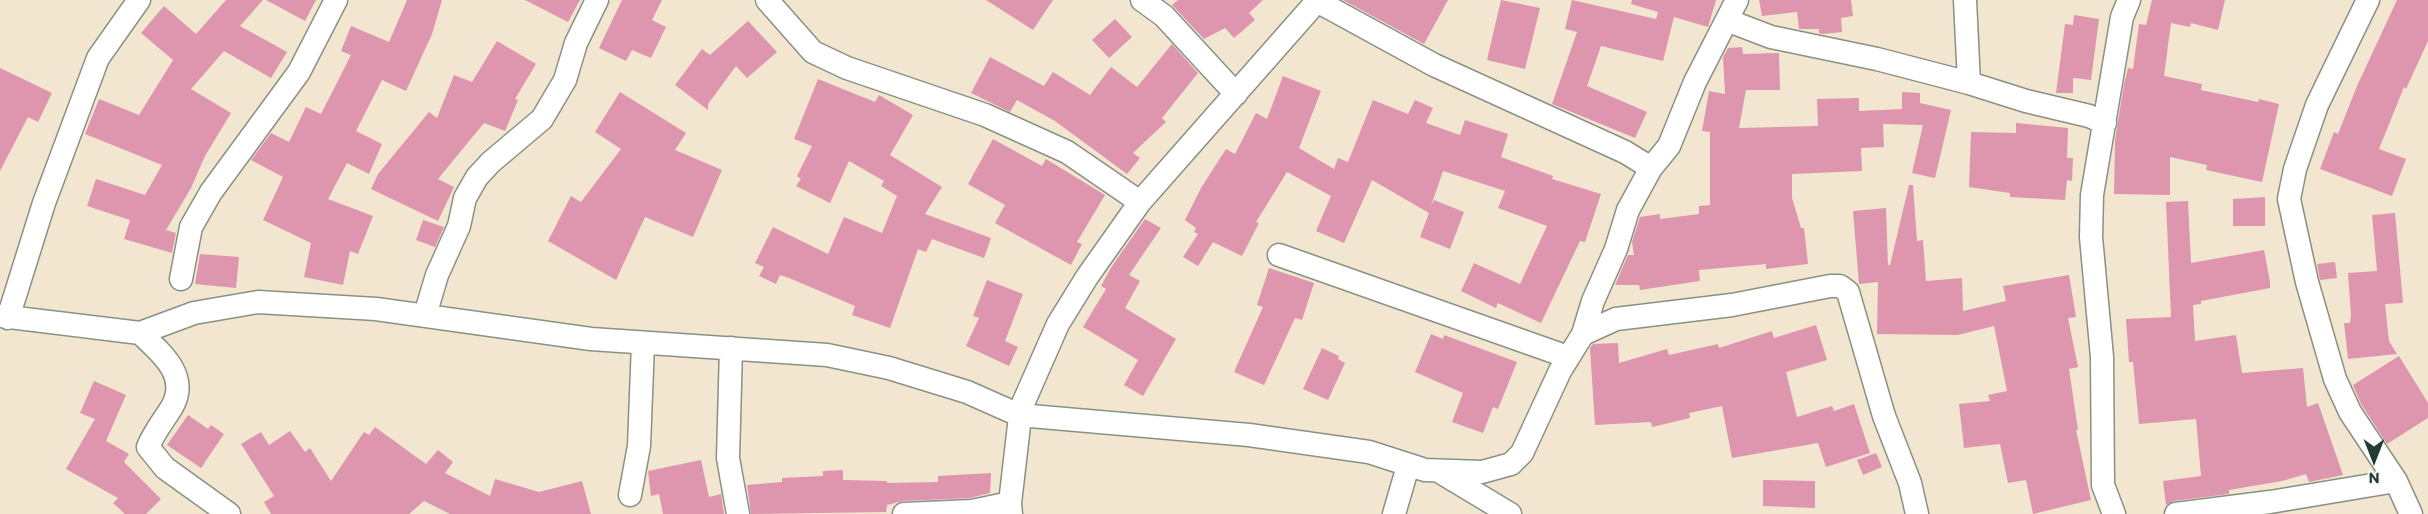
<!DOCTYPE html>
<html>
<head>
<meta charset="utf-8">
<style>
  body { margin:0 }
  #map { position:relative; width:2428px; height:514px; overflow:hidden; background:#f2e6d0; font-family:Itim,sans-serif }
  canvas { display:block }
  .north { position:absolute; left:2344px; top:430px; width:60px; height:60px; -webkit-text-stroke:4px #f6f6f2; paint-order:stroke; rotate:180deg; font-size:16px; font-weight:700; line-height:24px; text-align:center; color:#1f3d34 }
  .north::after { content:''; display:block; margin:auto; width:21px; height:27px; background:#1f3d34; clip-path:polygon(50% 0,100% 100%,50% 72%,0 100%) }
</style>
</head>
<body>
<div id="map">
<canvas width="2428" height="514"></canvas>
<div class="north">N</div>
</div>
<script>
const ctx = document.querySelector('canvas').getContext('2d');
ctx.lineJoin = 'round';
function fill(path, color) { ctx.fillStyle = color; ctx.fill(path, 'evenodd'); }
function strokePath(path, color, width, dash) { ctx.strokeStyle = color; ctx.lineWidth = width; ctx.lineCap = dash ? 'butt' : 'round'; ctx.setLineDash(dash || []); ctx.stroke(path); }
fill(new Path2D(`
  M226 0H263L240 26 287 52 271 78 224 51 191 89 231 113 205 156 191 188 166 230 176 233 172 253 124 239 130 220 87 206 96 179 145 195 162 165 85 134 99 99 139 115 173 60 141 33 164 6 196 34Z
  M266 0H316L305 21Z
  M407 0H442L432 34 406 91 382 80 356 131 382 144 369 174 347 163 328 199 373 216 358 254 350 251 343 285 304 277 311 243 263 220 283 177 251 160 271 133 289 142 306 107 321 114 351 55 341 51 351 26 389 42Z
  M525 0H580L568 22Z
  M622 0H662L652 20 666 27 651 58 632 50 626 61 599 48Z
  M986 0H1053L1033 30Z
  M1178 0H1263L1249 13 1255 20 1234 38 1225 28 1204 39 1172 5Z
  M1343 0H1448L1424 44Z
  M1501 0 1540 8 1525 69 1487 60Z
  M1572 0 1656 19 1658 12 1631 4 1632 0H1716L1708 27 1674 17 1663 61 1601 46 1587 86 1647 112 1635 138 1552 104 1577 32 1565 29Z
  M1759 0H1851L1853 16 1841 18 1842 32 1823 34 1819 33V29H1799L1797 12 1762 16Z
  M2152 0H2225L2218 30 2191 23 2190 27 2171 23 2164 76 2202 84 2201 90 2258 102 2259 99 2279 104 2262 182 2206 170 2207 165 2170 157V195L2114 194 2115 140 2124 84 2128 68 2133 69 2139 24 2146 25Z
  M2397 0H2428V41L2406 89 2404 87 2379 149 2406 159 2392 196 2320 169 2334 132 2338 134 2357 86Z
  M2074 15 2099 19 2091 80 2073 78V93H2056L2065 24 2073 25Z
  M1115 19 1132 37 1109 58 1092 40Z
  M748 21 777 52 747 78 736 66 708 104V110L675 85 702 49 710 55Z
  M497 41 536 64 515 99 518 100 505 131 484 123 438 179 454 187 438 221 371 189 378 174 429 112 437 118 454 75 472 82Z
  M1172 44 1198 73 1162 118 1166 122 1133 153 1140 158 1127 174 1055 121 1017 100 1010 112 971 93 990 57 1044 86 1053 72 1090 95 1111 67 1137 87Z
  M1742 47 1743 54 1779 53 1780 90H1746L1739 128 1818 126 1817 99 1859 98V111L1902 109V92L1920 93V103L1951 110 1935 178 1912 173 1923 125 1883 124 1884 147 1861 148 1862 171 1792 174V198L1801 228H1804L1808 264 1766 269V264L1699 270 1700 281 1640 290 1639 285H1615L1628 255H1634L1632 242 1640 217 1660 214V219L1699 214V206L1710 205V132L1702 131 1709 91 1725 94 1723 57 1728 48Z
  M0 68 52 93 38 122 28 117 0 171Z
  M1283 76 1321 91 1299 148 1334 169 1338 158 1348 162 1373 100 1408 114 1415 100 1433 108 1426 123 1460 135 1465 120 1508 134 1501 157 1553 176 1552 179 1601 194 1585 242 1580 241 1541 323 1498 303 1496 308 1461 291 1474 263 1520 284 1547 226 1498 208 1505 191 1443 171 1431 206 1434 200 1464 212 1450 249 1420 237 1429 213 1372 180 1344 243 1316 231 1331 196 1287 172 1256 222 1259 223 1242 256 1213 242 1198 266 1183 257 1198 234 1194 232 1196 228 1185 220 1201 188 1226 149 1235 154 1256 113 1267 119Z
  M818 79 875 102 879 95 913 115 890 155 942 187 925 214 991 238 984 258 932 239 926 252 918 249 890 328 852 315 855 306 789 278 780 275 776 284 759 276 764 267 755 263 773 227 828 254 844 217 882 233 897 196 881 186 884 181 849 161 830 203 796 186 801 179 797 176 812 146 794 139Z
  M620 92 686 133 675 150 722 170 693 237 645 217 616 280 548 241 571 196 581 202 621 149 595 132Z
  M2016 123 2068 128 2067 158H2073L2072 181 2067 180 2065 200 2010 197V193L1969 187 1971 132 2016 133Z
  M993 139 1042 166 1046 159 1105 195 1077 242 1082 244 1071 265 995 223 1005 205 968 184Z
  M1909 185H1913L1917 241 1923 240 1926 281 1962 278 1963 311 2006 301 2003 286 2069 275 2076 317 2068 318 2078 367 2069 369 2078 430H2076L2091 500 2033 514 2026 480 2008 483 2000 444 1964 448 1959 404 1990 401 1988 395 2007 391 1994 326 1958 335 1877 334 1878 282 1859 284 1853 211 1886 208 1888 265H1890Z
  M2265 197V226H2233V199Z
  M2188 201 2191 263 2264 250 2270 282V288L2201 301V304L2193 305 2195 341 2236 335 2242 373 2303 368 2307 407 2318 403 2343 475 2309 482 2306 474 2282 481 2229 490V494L2174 501 2166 505 2163 481 2201 476 2196 419 2139 424 2133 362H2129L2126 319 2171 317 2166 202Z
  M2395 213 2403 303 2385 304 2389 341 2397 354 2348 359 2344 323H2350L2351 316 2348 273 2377 271 2372 215Z
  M1145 219 1161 228 1129 275 1140 281 1125 308 1176 339 1143 396 1124 385 1138 360 1083 327 1106 289 1101 286 1112 266Z
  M423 220 444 227 435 247 416 240Z
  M200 254 239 257 236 288 195 284Z
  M2335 262 2337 278 2320 280 2317 264Z
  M1269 268 1314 283 1302 320 1295 318 1264 385 1234 372 1263 307 1257 305Z
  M987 280 1023 294 1005 341 1018 347 1009 366 966 346 979 318 973 316Z
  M1816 325 1827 360 1786 372 1797 417 1832 406 1834 411 1854 404 1870 453 1826 467 1818 443 1732 458 1722 406 1689 413 1690 418 1652 427 1651 422 1595 425 1590 348 1593 344 1618 343 1619 363 1667 349 1669 355 1718 344 1719 348 1772 331 1774 338Z
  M1431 334 1443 339 1444 335 1517 362 1498 409 1493 407 1483 433 1452 422 1463 393 1415 372Z
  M1322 348 1339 356 1338 359 1345 363 1328 400 1303 389Z
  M2399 356 2428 403V418L2387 444 2361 404 2353 385Z
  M94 381 126 395 106 441 129 454 124 462 161 499 146 514H125L113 503 118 498 66 469 95 419 80 413Z
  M188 415 208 429 211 425 224 434 201 468 167 445Z
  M375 427 426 464 438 450 453 462 445 473 490 496 495 479 539 492 582 481 591 514H450L424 501 409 514H271L264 502 274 496 241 444 261 432 269 445 290 431 305 452 310 448 331 481 364 432 369 435Z
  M1876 453 1882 467 1863 475 1857 460Z
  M701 460 709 497 721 494 724 514H663L659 494 651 496 648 471Z
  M843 470V480L887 481V483L938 482V476L991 473 990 493 970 498 903 501 887 505 886 512 751 514 747 485 782 482V478L823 476V471Z
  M1763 480 1815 481V508L1763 506Z`), '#de96ae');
const minor = new Path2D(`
  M767 0 813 52 847 68 985 115 1067 152 1140 202
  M1142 0 1164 16 1236 94
  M1965 0 1969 83
  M2368 0 2317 105 2295 169 2289 199 2307 282 2335 379 2350 412 2396 481 2411 514
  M1317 1 1434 65 1625 152 1651 168
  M1729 21 1771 37 1877 59 1969 83 2026 101 2089 116 2105 123
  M1279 255 1568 357
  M181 279 191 227 211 192 299 72 336 0
  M425 315 437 275 459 226 465 198 477 177 491 162 542 119 565 80 576 43 597 0
  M0 316 140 333 194 313 258 302 376 309 591 339 827 355 889 368 967 392 1019 415 1249 435 1369 452 1425 470 1482 472 1511 464 1522 453 1560 371 1583 334 1593 301 1616 249 1628 210 1651 168 1669 146 1695 82 1737 0
  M8 318 44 203 98 58 139 0
  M140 333C160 352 190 375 172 407 164 420 154 432 148 447L165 468 229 514
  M1583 334 1616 319 1732 305 1830 286H1840L1848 292 1884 416 1910 483 1917 514
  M731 348 728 458 738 514
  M1442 473 1510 514
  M630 495 639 446 643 343
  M904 514 972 511 1010 503
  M1011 514 1010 503 1021 408 1058 324 1087 277 1140 202 1318 0
  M1394 514 1408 466
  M2114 514 2103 485 2102 357 2091 237 2092 195 2122 17 2129 0
  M2176 514 2270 502 2396 481`);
strokePath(minor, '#889282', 25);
strokePath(minor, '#fff', 22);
</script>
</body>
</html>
